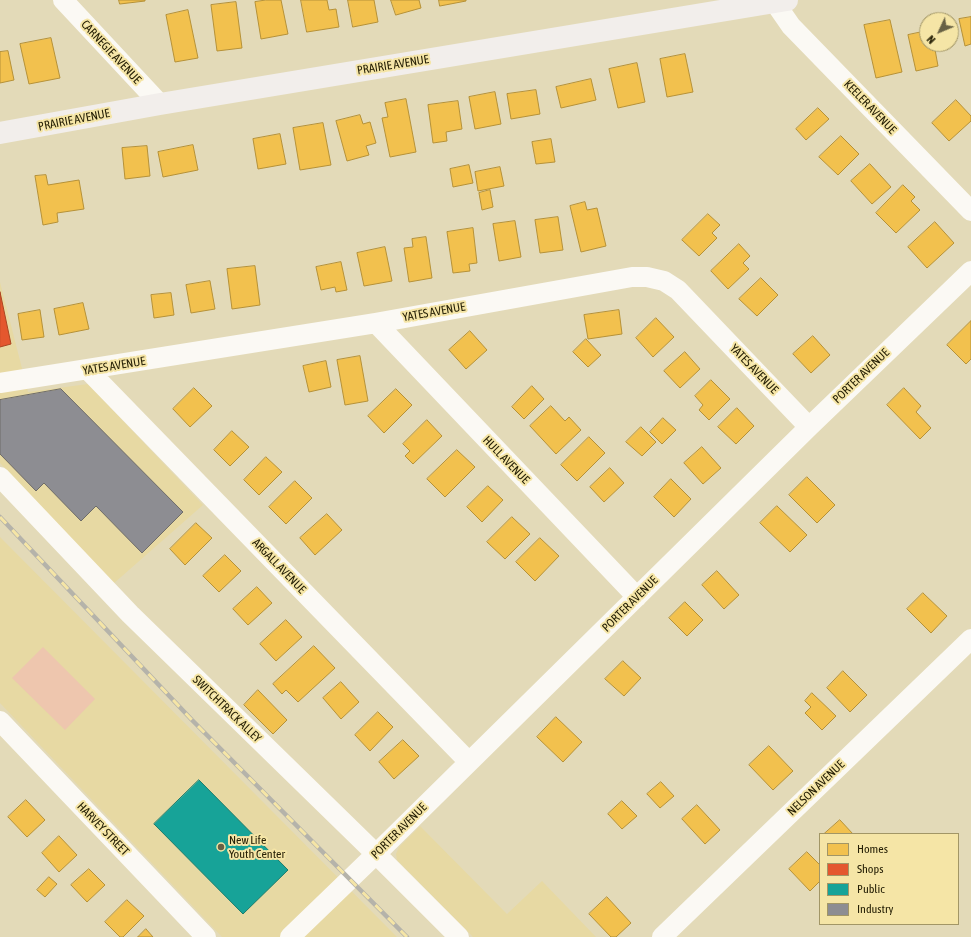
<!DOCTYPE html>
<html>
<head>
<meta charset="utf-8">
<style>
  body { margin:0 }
  #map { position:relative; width:971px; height:937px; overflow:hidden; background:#e3dab8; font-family:"Asap Condensed",sans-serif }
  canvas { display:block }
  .legend { position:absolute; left:819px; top:833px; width:140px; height:92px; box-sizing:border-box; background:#f5e5a6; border:1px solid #a29666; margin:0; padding:5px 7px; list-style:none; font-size:12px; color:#262006 }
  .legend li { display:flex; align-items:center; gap:8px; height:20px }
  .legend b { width:20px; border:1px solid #a29666 }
  .north { position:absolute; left:919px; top:12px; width:40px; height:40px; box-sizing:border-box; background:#f5e5a6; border:1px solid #a29666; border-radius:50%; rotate:226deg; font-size:11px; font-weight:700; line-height:16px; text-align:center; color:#262006 }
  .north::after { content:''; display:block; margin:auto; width:14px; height:18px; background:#686144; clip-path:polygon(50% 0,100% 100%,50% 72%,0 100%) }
</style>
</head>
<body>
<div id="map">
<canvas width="971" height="937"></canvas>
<ul class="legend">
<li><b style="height:11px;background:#f2c14e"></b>Homes</li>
<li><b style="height:11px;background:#e4572e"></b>Shops</li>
<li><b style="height:11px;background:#17a398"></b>Public</li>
<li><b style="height:11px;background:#8d8d92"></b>Industry</li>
</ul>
<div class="north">N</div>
</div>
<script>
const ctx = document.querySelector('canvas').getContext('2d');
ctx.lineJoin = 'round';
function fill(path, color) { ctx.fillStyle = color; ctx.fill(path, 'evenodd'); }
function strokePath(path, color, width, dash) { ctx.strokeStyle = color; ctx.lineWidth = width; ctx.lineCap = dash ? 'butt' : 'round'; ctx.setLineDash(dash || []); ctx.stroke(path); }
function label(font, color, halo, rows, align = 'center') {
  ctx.font = font + ' "Asap Condensed",sans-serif'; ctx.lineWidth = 4; ctx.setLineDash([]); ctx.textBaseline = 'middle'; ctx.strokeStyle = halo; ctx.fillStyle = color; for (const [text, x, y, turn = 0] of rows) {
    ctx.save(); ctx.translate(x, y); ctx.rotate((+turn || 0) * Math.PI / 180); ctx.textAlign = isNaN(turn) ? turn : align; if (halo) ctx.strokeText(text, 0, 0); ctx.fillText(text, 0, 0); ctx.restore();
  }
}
fill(new Path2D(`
  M0 282 28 392 88 384 203 505 113 584 0 463Z
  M0 537 397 937H222L0 703Z
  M420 826 507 914 542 881 596 937H473L397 860 396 854 399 847Z`), '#e7d9a3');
fill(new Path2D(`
  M43 647 95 699 65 730 12 678Z`), '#eec6ae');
const homes = new Path2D(`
  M119 0H145V1L120 4Z
  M266 0H281L288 34 261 39 255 2Z
  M301 0H327L329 10 336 9 339 27 307 32Z
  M348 0H374L378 22 353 27Z
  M391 0H419L421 8 396 15Z
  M439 0H466V1L440 6Z
  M236 2 242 48 217 51 211 5Z
  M188 10 198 58 175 62 166 15Z
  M971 17V44L965 46 959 19Z
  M890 20 902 72 876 78 864 25Z
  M927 31V44H934L938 66 916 71 908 35Z
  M51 38 60 78 29 84 20 44Z
  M8 51 14 80 0 83V52Z
  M685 54 693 92 667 97 660 59Z
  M637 63 645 102 618 108 609 69Z
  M591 79 596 100 561 108 556 87Z
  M536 90 540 114 511 119 507 94Z
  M495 92 501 124 475 129 469 97Z
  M406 99 416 152 390 157 382 118 388 117 385 103Z
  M956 100 971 116V121L949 141 932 123Z
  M458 101 462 129 446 132 447 141 433 143 428 105Z
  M818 108 829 119 806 140 796 129Z
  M360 115 363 124 370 122 376 143 366 146 369 155 347 161 336 121Z
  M323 123 331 165 300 170 293 128Z
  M280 134 286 164 258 169 253 139Z
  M841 136 859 154 838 175 819 157Z
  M551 139 555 162 536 164 532 142Z
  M193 145 198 170 163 177 158 152Z
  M147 146 150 176 125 179 122 148Z
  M870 164 891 187 872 204 851 181Z
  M469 165 473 183 453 187 450 169Z
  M500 167 504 186 478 191 475 172Z
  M46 175 48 185 79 180 84 209 57 213 58 222 43 225 35 176Z
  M903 185 915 197 911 201 920 210 896 233 876 213Z
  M490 190 493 207 482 210 479 193Z
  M585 202 587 210 597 208 606 246 581 252 570 206Z
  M708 214 720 225 712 233 717 238 699 256 682 240Z
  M558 217 563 250 540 253 535 220Z
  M515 221 521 257 499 261 493 224Z
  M935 222 954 243 927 268 908 247Z
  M473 228 477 263 469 264 470 271 453 273 447 232Z
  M426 237 432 278 409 282 404 248 413 247 412 239Z
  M739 244 750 256 743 263 749 269 728 289 711 271Z
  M385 247 392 281 364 286 357 253Z
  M341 262 347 290 336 292 335 287 321 290 316 267Z
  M255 266 260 305 232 309 227 269Z
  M761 278 778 295 757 316 739 299Z
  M210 281 215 309 191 313 186 285Z
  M171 293 174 315 154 318 151 295Z
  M83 303 89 329 59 335 54 309Z
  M40 310 44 337 22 340 18 314Z
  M619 310 622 334 588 339 584 315Z
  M656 318 674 337 653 357 636 338Z
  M971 321V359L966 364 947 345Z
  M470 331 487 350 466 369 449 350Z
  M813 336 830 355 811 373 793 354Z
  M586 339 601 355 588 367 573 352Z
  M685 352 700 369 680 388 664 371Z
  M360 356 368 401 345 405 337 360Z
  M326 361 331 387 309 392 303 366Z
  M711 380 730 399 709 420 699 410 703 405 695 396Z
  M532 386 544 399 524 419 512 407Z
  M194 388 212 406 190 427 173 409Z
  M904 388 921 406 916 412 931 428 920 439 887 405Z
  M396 389 412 405 384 433 368 416Z
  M551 406 565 421 569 417 581 430 556 454 530 426Z
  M737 408 754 426 736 444 718 427Z
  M663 418 676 430 662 444 650 432Z
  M427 420 442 436 413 464 405 456 410 451 403 444Z
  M641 427 656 442 642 456 626 442Z
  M232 431 249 447 230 466 214 450Z
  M589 437 605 453 577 481 561 465Z
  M702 447 721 468 703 484 684 463Z
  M457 450 475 467 445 497 427 479Z
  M266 457 282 472 259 495 244 480Z
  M610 468 624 483 604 502 590 487Z
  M807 477 835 505 817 523 789 495Z
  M671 479 691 499 674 517 654 497Z
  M295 481 312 498 286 524 269 507Z
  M488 486 503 500 482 522 467 507Z
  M777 506 807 535 790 552 760 523Z
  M327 514 342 530 315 555 300 538Z
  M512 517 530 534 505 559 487 542Z
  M196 523 212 538 185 565 170 549Z
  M540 538 559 556 535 581 516 562Z
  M225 555 241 571 219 592 203 576Z
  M717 571 739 595 724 609 702 585Z
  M257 587 272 603 248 625 233 609Z
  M923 593 947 616 931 633 907 609Z
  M685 602 703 620 687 636 669 618Z
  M286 620 302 637 276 661 260 644Z
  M314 646 335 668 298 702 286 690 282 694 273 684Z
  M623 661 641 678 624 696 605 679Z
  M843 671 867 695 850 712 827 688Z
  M341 682 359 702 341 719 323 698Z
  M258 690 287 720 273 734 244 705Z
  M812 693 836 716 822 730 805 713 811 707 805 701Z
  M378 712 393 727 370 751 355 735Z
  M556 717 582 742 563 762 537 737Z
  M403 740 419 756 394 779 379 762Z
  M769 746 793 771 773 790 749 765Z
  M661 782 674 796 660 808 647 794Z
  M26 800 45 820 27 837 8 817Z
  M622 801 637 816 622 829 608 814Z
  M697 805 720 830 705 844 682 819Z
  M840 820 853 834H824Z
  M59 836 77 855 59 872 42 853Z
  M807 852 820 865V881L810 891 789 869Z
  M89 869 105 885 87 902 71 885Z
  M49 877 57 884 45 897 37 890Z
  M607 897 631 923 616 937H611L589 914Z
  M127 900 144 916 123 937H120L105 922Z
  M146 929 153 937H138Z`);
fill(homes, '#f2c14e');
strokePath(homes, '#b59138', 1);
const shops = new Path2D(`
  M0 292 11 344 0 347Z`);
fill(shops, '#e4572e');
strokePath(shops, '#ab4622', 1);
const public = new Path2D(`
  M199 780 288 870 243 914 154 824Z`);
fill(public, '#17a398');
strokePath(public, '#1c7c6c', 1);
const industry = new Path2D(`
  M61 389 183 512 142 553 96 506 81 521 44 483 36 491 0 454V400Z`);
fill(industry, '#8d8d92');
strokePath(industry, '#6e6c68', 1);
strokePath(new Path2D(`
  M63 0 160 104
  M773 0 791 26 971 211
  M376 323 637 597
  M88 370 469 762
  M0 383 376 323 632 277H647L664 281 678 290 809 427
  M0 477 130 614 376 854 459 937
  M0 721 206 937
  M290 937 376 854 809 427 971 271
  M662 937 971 639`), '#fbf9f4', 20);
strokePath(new Path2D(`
  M0 133 160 104 787 0`), '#f2eeeb', 22);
const rail = new Path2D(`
  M0 517 192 720 407 937`);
strokePath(rail, '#b5b3aa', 4.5);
strokePath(rail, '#f5e5a6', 3, [9]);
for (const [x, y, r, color] of [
  [221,847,4,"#686144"]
]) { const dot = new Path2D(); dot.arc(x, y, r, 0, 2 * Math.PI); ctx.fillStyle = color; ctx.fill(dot); strokePath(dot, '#f5e5a6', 1.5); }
label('12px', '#262006', '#f5e5a6', [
  ["CARNEGIE AVENUE",111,52,47],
  ["PRAIRIE AVENUE",393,65,-9],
  ["KEELER AVENUE",870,107,46],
  ["PRAIRIE AVENUE",74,120,-11],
  ["YATES AVENUE",434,312,-10],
  ["YATES AVENUE",114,366,-9],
  ["YATES AVENUE",754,369,46],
  ["PORTER AVENUE",861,376,-44],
  ["HULL AVENUE",506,460,46],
  ["ARGALL AVENUE",279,566,46],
  ["PORTER AVENUE",630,604,-45],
  ["SWITCHTRACK ALLEY",227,709,44],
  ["NELSON AVENUE",816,788,-44],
  ["HARVEY STREET",103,829,46],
  ["PORTER AVENUE",399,831,-45]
]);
label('12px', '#262006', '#f5e5a6', [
  ["New Life",229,840],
  ["Youth Center",229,854]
], 'left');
</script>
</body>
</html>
